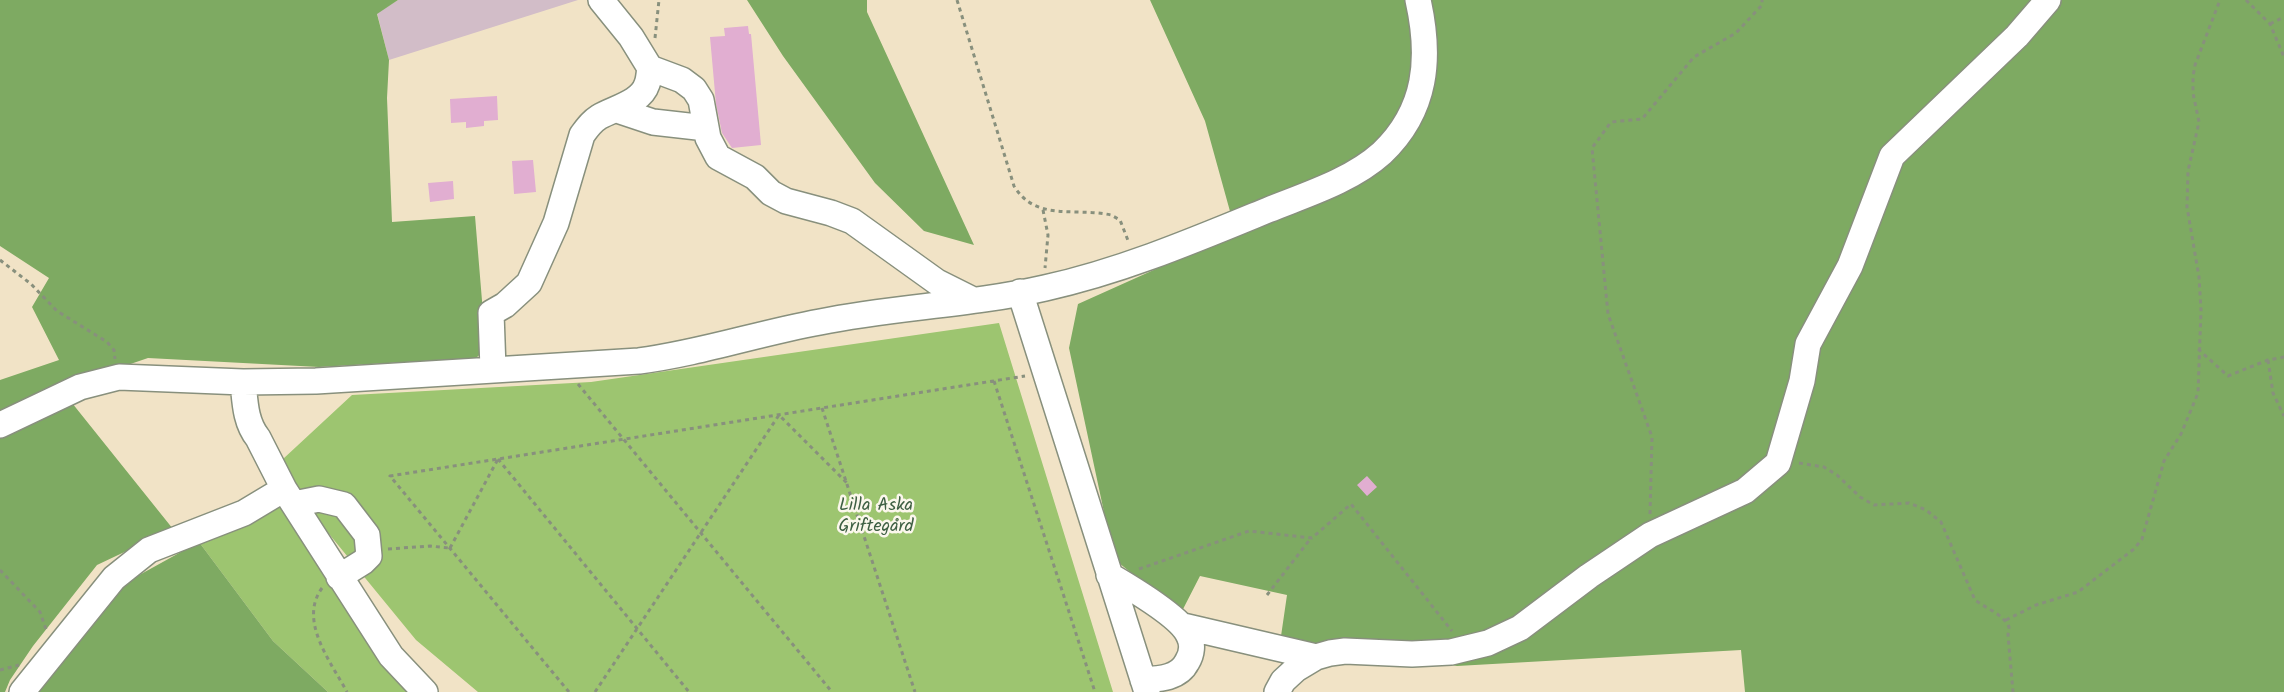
<!DOCTYPE html>
<html>
<head>
<meta charset="utf-8">
<style>
  body { margin:0 }
  canvas { display:block; background:#f1e3c6 }
</style>
</head>
<body>
<canvas width="2284" height="692"></canvas>
<script>
const ctx = document.querySelector('canvas').getContext('2d');
ctx.lineJoin = 'round';
function fill(path, color) { ctx.fillStyle = color; ctx.fill(path, 'evenodd'); }
function strokePath(path, color, width, dash) { ctx.strokeStyle = color; ctx.lineWidth = width; ctx.lineCap = dash ? 'butt' : 'round'; ctx.setLineDash(dash || []); ctx.stroke(path); }
function label(font, color, halo, rows, align = 'center') {
  ctx.font = font + ' Kalam,sans-serif'; ctx.lineWidth = 5; ctx.setLineDash([]); ctx.textBaseline = 'middle'; ctx.strokeStyle = halo; ctx.fillStyle = color; for (const [text, x, y, turn = 0] of rows) {
    ctx.save(); ctx.translate(x, y); ctx.rotate((+turn || 0) * Math.PI / 180); ctx.textAlign = isNaN(turn) ? turn : align; if (halo) ctx.strokeText(text, 0, 0); ctx.fillText(text, 0, 0); ctx.restore();
  }
}
fill(new Path2D(`
  M398 0H578L389 60 377 13Z`), '#d2bdc8');
fill(new Path2D(`
  M999 323 1113 692H478L416 640 311 512 283 459 352 395 591 382Z
  M282 502 415 692H328L273 641 199 542Z`), '#9dc570');
fill(new Path2D(`
  M0 0H398L377 14 389 60 387 98 392 222 475 216 486 349 476 358 319 367 148 358 60 388 173 529 97 565 33 646 10 680 5 692H0V380L59 360 32 307 49 278 0 246Z
  M747 0H867V12L974 245 924 231 875 183 783 56Z
  M1150 0H2284V692H1745L1741 650 1457 666 1346 647 1280 643 1287 595 1200 576 1181 613 1114 559 1069 348 1078 304 1236 233 1205 121Z
  M199 542 273 641 328 692H37L123 584Z`), '#7eaa62');
fill(new Path2D(`
  M748 26 749 34H751L761 145 732 148 722 133 716 104 710 37 725 36 724 28Z
  M497 96 498 120 484 121V126L466 128V122L451 123 450 99Z
  M533 160 536 192 514 194 512 161Z
  M453 181 454 199 430 202 428 183Z
  M1367 476 1377 487 1367 496 1357 485Z`), '#e1aed1');
const minor = new Path2D(`
  M601 0 631 37 650 68 682 80 694 89 701 100 708 138 718 157 755 177 771 193 786 201 831 213 852 221 937 282 973 300
  M617 110 653 122 706 128
  M1020 292 1147 692
  M493 369 491 313 505 305 529 283 556 223 582 135C587 128 591 122 599 117 614 108 641 103 647 84 649 79 649 73 650 68
  M243 382C245 401 245 422 258 438L284 489 391 656 425 692
  M0 425 80 387 119 377 243 382 316 381 639 361C701 353 759 333 820 322 894 307 971 305 1045 288 1122 271 1195 240 1268 210 1305 195 1351 181 1382 153 1427 110 1431 58 1418 0
  M294 504 319 499 344 505 367 535 369 556 363 562 339 577
  M1109 575C1128 586 1181 617 1189 636 1193 644 1192 654 1187 662 1179 678 1160 679 1143 680
  M1183 626 1316 657
  M22 692 114 578 149 550 244 513 284 489
  M1277 692 1283 681 1296 669 1316 657 1330 653 1345 651 1412 654 1451 652 1488 643 1520 628 1589 576 1650 535 1745 491 1778 463 1802 381 1808 344 1850 266 1892 156 2017 36 2048 0`);
strokePath(minor, '#88907d', 28);
strokePath(new Path2D(`
  M957 0 1014 186C1036 222 1074 207 1111 215L1120 220 1129 243
  M2246 0 2270 24 2284 57
  M2270 24 2284 17
  M655 38 659 0
  M1043 210 1048 235 1045 268
  M0 260 31 284 57 311 107 342 114 350 115 359
  M2198 349 2228 376 2268 360 2284 357
  M2268 360 2273 393 2284 416
  M994 381 1095 692
  M578 384 832 692
  M822 408 915 692
  M498 459 689 692
  M1799 463 1824 467 1837 475 1860 497 1874 505 1909 503 1926 510 1941 522 1975 600C1987 609 2003 614 2009 627L2008 635 2013 692
  M1650 514 1652 437 1608 314 1592 148 1611 122 1642 119 1694 57 1736 33 1762 5V0
  M450 548 498 459
  M388 549 430 546 449 548
  M1139 569 1249 531 1312 538 1351 504 1452 631
  M0 570 40 612 47 632
  M322 588C298 621 331 662 347 692
  M1267 595 1311 538
  M2006 620 2036 605 2078 592 2134 549 2142 539 2164 461 2181 434 2198 393 2201 310 2199 277 2187 207 2188 171 2199 122 2193 93V77L2195 65 2220 0
  M0 670 19 665
  M569 692 390 476 1025 376
  M595 692 779 415 847 483`), '#88907d', 3, [4, 4]);
strokePath(minor, '#fff', 25);
label('18px', '#3e5f43', '#fbf7ec', [
  ["Lilla Aska",876,507],
  ["Griftegård",876,528]
]);
</script>
</body>
</html>
